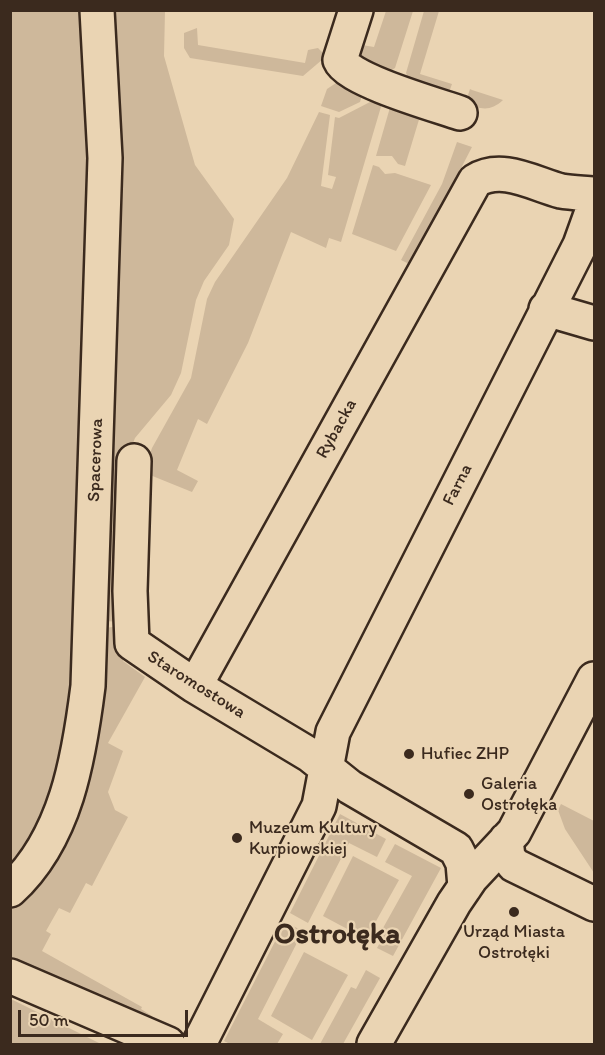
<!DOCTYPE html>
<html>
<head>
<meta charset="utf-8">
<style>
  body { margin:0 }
  #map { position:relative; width:605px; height:1055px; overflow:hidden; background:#ead4b3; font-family:Itim,sans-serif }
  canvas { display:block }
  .frame { position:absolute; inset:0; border:12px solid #3b2a1e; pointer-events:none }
  .scale { position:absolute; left:18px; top:1010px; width:170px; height:27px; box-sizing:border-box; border:3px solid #3b2a1e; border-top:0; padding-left:8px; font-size:18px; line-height:21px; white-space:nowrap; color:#3b2a1e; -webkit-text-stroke:4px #ead4b3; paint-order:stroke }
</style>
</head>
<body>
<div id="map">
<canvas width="605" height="1055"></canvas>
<div class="frame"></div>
<div class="scale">50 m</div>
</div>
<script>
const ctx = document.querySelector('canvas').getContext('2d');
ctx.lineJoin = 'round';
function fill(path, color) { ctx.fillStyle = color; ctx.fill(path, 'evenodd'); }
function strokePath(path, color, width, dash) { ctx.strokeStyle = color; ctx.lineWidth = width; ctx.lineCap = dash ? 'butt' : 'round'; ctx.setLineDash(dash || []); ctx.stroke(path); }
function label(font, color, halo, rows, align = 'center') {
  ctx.font = font + ' Itim,sans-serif'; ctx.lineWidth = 4.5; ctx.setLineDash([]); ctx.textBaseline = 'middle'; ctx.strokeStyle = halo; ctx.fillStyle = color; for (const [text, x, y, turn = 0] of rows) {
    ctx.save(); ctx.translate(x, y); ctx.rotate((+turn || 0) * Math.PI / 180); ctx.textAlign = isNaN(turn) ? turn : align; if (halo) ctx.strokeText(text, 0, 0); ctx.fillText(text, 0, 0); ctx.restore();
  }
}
fill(new Path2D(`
  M11 11H87L90 149 74 695C67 739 54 805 31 843 25 852 17 861 11 869Z
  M109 11H165L164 56 195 165 234 219 229 245 204 281 196 300 181 373 171 395 135 438 130 451 124 622 103 621Z
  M386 11H413L395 68 383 76 354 52 362 45 374 47Z
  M424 11H439L420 74 452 84 447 98 409 81 406 73Z
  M197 28 198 45 305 63 308 50 318 48 323 53V59L303 76 190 58 184 48V33Z
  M339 81 365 86 360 102 339 112 321 106 327 89Z
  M470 89 472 90 503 100C490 112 482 109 465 104Z
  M372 95 383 100 341 242 329 238 326 248 291 232 248 343 207 424 198 419 177 470 198 481 192 492 150 475 146 465 152 448 191 378 207 299 215 282 287 178 319 112 330 115 321 186 332 189 336 177 328 175 335 117 339 118 370 102Z
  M391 104 421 113 405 166 398 164 392 156H376Z
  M457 142 472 147 411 265 401 260 442 184Z
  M373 165 379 167 385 174 395 173 431 185 396 251 352 234Z
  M123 626V661L145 677 108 743 123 751 108 792 115 810 128 817 92 886 86 883 70 913 59 908 46 931 51 934 42 951 142 1007 141 1009 152 1016 155 1021 11 962V909C37 892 56 864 68 835L103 628Z
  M561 804 594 821V873L565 829 558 810Z
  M340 814 386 839 377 857 349 843 308 923 290 913Z
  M395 844 441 868 393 956 377 948 382 939 378 937 412 876 385 862Z
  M353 856 399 880 366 939 323 916Z
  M285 922 303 931 258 1019 283 1034 277 1044H230L224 1041Z
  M304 952 348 975 312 1040 271 1016Z
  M366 970 380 978 343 1044H320L351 987 356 989Z
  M11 999 101 1044H11Z`), '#ceb89b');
const minor = new Path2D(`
  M356 10 340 60C348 80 437 105 460 113
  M546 309 594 323
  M134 461 130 591 132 643 195 686 310 755 350 787 456 849 463 863 465 887
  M195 686 475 181C502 164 534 184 561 191 572 193 584 193 594 194
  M506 840 508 857 514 865 594 904
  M10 890C66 839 79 758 88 686L105 158 97 10
  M10 976 168 1044
  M199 1044 319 806 333 732 580 245 594 206
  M374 1044 454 903 471 878 514 832 594 679`);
strokePath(minor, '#3b2a1e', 38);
strokePath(minor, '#ead4b3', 33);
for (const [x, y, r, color] of [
  [409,754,6,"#3b2a1e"],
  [469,794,6,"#3b2a1e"],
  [237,838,6,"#3b2a1e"],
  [514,912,6,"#3b2a1e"]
]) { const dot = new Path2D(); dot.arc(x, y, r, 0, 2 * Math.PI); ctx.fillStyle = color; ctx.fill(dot); strokePath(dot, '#ead4b3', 2); }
label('18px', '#3b2a1e', '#ead4b3', [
  ["Rybacka",337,429,-61],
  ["Spacerowa",96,460,-88],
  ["Farna",458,485,-63],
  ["Staromostowa",196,685,32]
]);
label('18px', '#3b2a1e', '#ead4b3', [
  ["Hufiec ZHP",421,754],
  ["Galeria",481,784],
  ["Ostrołęka",481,805],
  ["Muzeum Kultury",249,828],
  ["Kurpiowskiej",249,849],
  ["Urząd Miasta",514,932,"center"],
  ["Ostrołęki",514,953,"center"]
], 'left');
label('bold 30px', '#3b2a1e', '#ead4b3', [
  ["Ostrołęka",337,935]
]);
</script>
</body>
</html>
